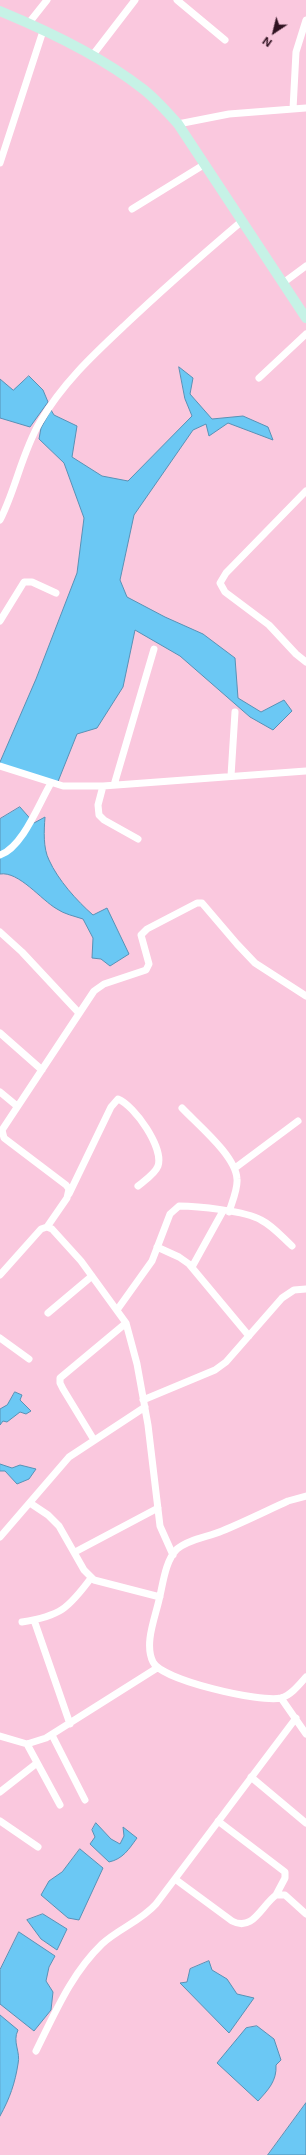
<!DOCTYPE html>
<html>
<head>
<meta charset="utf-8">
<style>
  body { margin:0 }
  #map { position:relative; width:306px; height:2155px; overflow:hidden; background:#fac8de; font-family:Inter,sans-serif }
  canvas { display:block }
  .north { position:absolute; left:254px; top:12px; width:40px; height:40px; -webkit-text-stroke:3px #fac8de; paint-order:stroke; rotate:215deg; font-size:11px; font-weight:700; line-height:16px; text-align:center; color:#301221 }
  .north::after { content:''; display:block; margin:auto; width:14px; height:18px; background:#301221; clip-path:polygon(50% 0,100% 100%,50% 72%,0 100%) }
</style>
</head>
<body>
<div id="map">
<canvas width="306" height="2155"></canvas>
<div class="north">N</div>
</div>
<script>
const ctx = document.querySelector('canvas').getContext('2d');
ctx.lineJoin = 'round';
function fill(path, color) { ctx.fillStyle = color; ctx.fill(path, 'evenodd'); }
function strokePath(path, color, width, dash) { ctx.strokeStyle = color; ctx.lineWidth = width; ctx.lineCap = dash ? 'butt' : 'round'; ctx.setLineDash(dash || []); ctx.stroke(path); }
const water = new Path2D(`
  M179 367 193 378 190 394 212 419 243 416 268 427 273 440 228 423 209 436 206 424 193 430 134 515 120 580 127 597 165 617 203 634 235 658 238 698 261 712 284 700 292 711 273 730 250 717 180 656 135 630 123 687 97 728 77 734 57 784 0 766V762L36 679 77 573 84 518 64 463 39 439 41 428 51 410 54 415 77 426 72 457 102 476 128 481 192 416 185 399Z
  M29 376 43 390 48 402 30 427 0 418V379L13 390Z
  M20 807 34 823 45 817C44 831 43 848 49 860 58 880 77 901 93 915L107 908 129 954 110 966 101 959 92 958 93 938 83 919C74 916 64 914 57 909 41 900 19 871 0 874V819Z
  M15 1392 22 1395 20 1400 31 1411 26 1414 20 1412 7 1422 3 1421 0 1425V1409L7 1405Z
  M0 1464 12 1468 20 1465 36 1469 29 1479 17 1484 5 1471H0Z
  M96 1823 111 1839 120 1844 124 1836 123 1827 137 1838C129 1849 123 1859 109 1862L90 1844 95 1837 92 1830Z
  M80 1849 103 1868 79 1920 68 1918 41 1895 49 1881 62 1872Z
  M43 1914 67 1929 57 1950 41 1939 27 1920Z
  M19 1932 55 1956 49 1967 46 1981 53 1992 51 2010 34 2031 0 2004V1970Z
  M209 1961 212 1970 227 1979 237 1994 254 1998 229 2033 180 1983 187 1982 190 1969Z
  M0 2015 18 2030C12 2042 21 2052 18 2064 15 2083 10 2098 0 2116Z
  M257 2026 274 2039 281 2060 276 2065C277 2081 268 2090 258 2101L217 2063 246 2028Z
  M306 2103V2155H268Z`);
fill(water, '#6bc8f4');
strokePath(water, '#5991b5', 1);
strokePath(new Path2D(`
  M177 0 225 40
  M28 24 47 0
  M92 56 135 0
  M293 109 296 52 306 20
  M178 124 229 114 306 108
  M0 163 43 31
  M132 209 205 164
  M283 283 306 266
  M259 378 306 334
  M306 491 226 573 220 583 225 592 269 625 296 654 306 662
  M0 520C16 489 22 452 40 422 62 384 92 356 124 326 162 290 202 255 242 221
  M0 621 24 582H32L56 593
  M0 766 63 786H103L306 771
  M231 776 235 712
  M114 785 154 649
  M103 786 98 805 99 815 104 820 138 839
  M0 855C23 847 39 803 51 783
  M0 932 22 952 78 1012
  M0 1033 42 1070
  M0 1092 17 1106
  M182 1108C198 1125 236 1156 237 1179 238 1189 232 1202 229 1212
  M235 1168 298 1121
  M69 1194 111 1107 118 1099C135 1106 164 1148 158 1166 155 1174 144 1181 138 1186
  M47 1227 67 1198 69 1189 66 1185 4 1138 2 1130 94 991 104 984 146 970 149 964 141 935 147 929 197 903H202L237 944 255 963 306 996
  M157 1247 179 1257 189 1264 249 1336
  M192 1267 223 1211
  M0 1275 41 1229 47 1227 52 1229 81 1261 126 1323 137 1364 148 1425 160 1526 173 1555
  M117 1310 152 1261 170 1214 179 1206C197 1206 246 1211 261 1220 273 1226 282 1237 292 1246
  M48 1313 92 1276
  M0 1338 29 1359
  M143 1400 215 1370 226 1362 282 1298 294 1290 306 1289
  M94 1440 63 1389 60 1383V1378L126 1323
  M306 1496 288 1501C266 1511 244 1522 222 1531 208 1537 189 1539 177 1549 165 1561 163 1584 159 1600 155 1618 144 1644 153 1662 161 1680 261 1703 281 1698 291 1695 299 1685 306 1677
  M30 1503 48 1515 59 1526 84 1570 94 1580 160 1597
  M0 1537 69 1457 145 1407
  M75 1552 158 1508
  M34 1620 70 1724
  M22 1622C60 1616 68 1609 91 1578
  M281 1698 306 1734
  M52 1735 85 1800
  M0 1736 27 1744 46 1738 157 1668
  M27 1744 60 1805
  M251 1777 306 1823
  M0 1792 37 1763
  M0 1821 38 1847
  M218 1821 285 1872V1878L276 1895
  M175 1879 232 1921C253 1932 261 1906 276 1895H285L306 1914
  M36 2051C55 2013 71 1974 102 1944 118 1929 141 1921 156 1904L296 1718`), '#fff', 7);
strokePath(new Path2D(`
  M0 11C46 30 104 58 143 89 156 99 167 112 178 124L306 318`), '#c6f2e6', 10);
</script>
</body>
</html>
